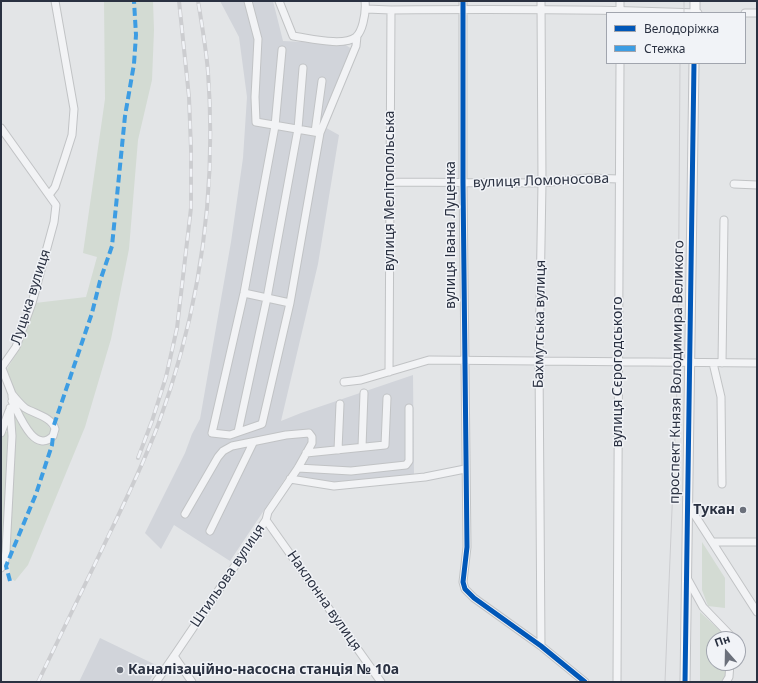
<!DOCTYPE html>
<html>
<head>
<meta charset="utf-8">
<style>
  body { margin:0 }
  #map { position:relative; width:758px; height:683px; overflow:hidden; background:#e3e5e7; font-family:"Noto Sans",sans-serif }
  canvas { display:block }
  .frame { position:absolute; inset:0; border:2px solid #2a3141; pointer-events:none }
  .legend { position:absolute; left:606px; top:12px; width:140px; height:52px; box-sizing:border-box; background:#f1f3f7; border:1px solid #a1a5ae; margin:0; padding:5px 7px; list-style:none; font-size:12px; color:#2a3141 }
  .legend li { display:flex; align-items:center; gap:8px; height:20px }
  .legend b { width:20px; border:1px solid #a1a5ae }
  .north { position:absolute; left:706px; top:631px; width:40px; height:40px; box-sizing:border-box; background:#f1f3f7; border:1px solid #a1a5ae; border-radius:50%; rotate:340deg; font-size:11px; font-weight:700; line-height:16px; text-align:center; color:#2a3141 }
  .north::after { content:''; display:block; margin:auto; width:14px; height:18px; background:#6b707b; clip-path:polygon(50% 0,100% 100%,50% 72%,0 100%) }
</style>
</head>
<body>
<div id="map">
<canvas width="758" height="683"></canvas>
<div class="frame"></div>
<ul class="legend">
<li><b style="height:5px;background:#0057b8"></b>Велодоріжка</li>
<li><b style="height:5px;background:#3d9de3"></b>Стежка</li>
</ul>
<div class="north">Пн</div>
</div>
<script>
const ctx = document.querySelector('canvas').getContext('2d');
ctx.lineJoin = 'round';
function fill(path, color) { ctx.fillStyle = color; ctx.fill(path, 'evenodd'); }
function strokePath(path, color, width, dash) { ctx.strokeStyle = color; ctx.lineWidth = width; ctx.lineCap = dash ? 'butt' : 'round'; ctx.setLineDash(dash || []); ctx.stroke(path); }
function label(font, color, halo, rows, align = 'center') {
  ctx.font = font + ' "Noto Sans",sans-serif'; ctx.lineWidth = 3; ctx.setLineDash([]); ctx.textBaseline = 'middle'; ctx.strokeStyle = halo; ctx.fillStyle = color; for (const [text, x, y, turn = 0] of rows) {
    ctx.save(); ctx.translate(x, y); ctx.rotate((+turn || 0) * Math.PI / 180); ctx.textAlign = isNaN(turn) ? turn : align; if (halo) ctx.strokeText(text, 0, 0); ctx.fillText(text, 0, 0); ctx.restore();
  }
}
fill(new Path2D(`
  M220 1H273L283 41 344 44 352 49 321 125 339 135 318 264 281 421 301 413 413 375 414 476 340 484 287 476 230 561 174 525 161 549 145 533 185 453 192 434 200 419 231 242 243 158 247 97 239 37Z
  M100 638 158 666 149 682H79Z`), '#d1d4da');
fill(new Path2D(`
  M104 1H153L154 30 152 80 138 140 129 249 111 339 85 427 28 565 15 581 10 578 9 553 16 434 14 413H16C21 423 25 435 34 442 45 448 63 440 58 426 53 412 31 412 21 400 13 393 11 379 7 369L19 349 35 303 86 297 97 257 83 253 105 99Z
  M21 408C32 414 46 419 51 430 42 452 22 418 21 408Z
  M4 431 10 433 3 548 1 547V439Z
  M702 542 725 578V608L708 606 702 590Z
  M700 612 727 637V639H714V663H726V675L722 682H700Z`), '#d3dbd3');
const minor = new Path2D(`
  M248 1 258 39 255 97 256 122 320 133
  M279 1 293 36C309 38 343 47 356 37 359 34 362 27 363 23 365 15 366 9 365 1
  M463 1V183L467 547 463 582 465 589 474 598 541 646 585 682
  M620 1V13
  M366 9 391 10C493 9 596 9 698 13
  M745 13H757
  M282 50 275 126 244 293 212 433 230 435 262 424 290 303 320 133 356 46 357 36
  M1 128 56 205 54 222 32 303 16 347 2 367
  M315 132 322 81
  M390 182 542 183 588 178 619 179
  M734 184 757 185
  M49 195 55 187 65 157 72 135 74 109 55 1
  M244 293 290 303
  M713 363 721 397 722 484
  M722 363 724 220
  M1 366 12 394V397
  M389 372 391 10
  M344 382 361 380 429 360 757 363
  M12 401C19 414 34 455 53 436L55 429C52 417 35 414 25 408 20 404 16 399 12 394
  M238 432 267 298 298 129 303 68
  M1 433 9 411
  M362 447 364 393
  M338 450 340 404
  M306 453 385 445 387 398
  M298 468 351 471 406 465 409 461V408
  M290 479 334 486 425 477 465 469
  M687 503 757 612
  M266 520 381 682
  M210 531 253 443
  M713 542H757
  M1 568 5 560 6 551 12 436 10 408
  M687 578 703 607 730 635V639
  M541 646 539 361 542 183 541 1
  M174 656 192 682
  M156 682 174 656 266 520 268 512 298 468 312 443V437L309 433 286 435 232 446 223 451 218 457 185 514
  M617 682 620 63
  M726 682 729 677 730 663`);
const major = new Path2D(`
  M695 13V1
  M685 682 694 63`);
strokePath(minor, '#c1c3c5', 9);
strokePath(major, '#c0c2c5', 11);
strokePath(minor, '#f2f3f5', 7);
strokePath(major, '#f6f6f7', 9);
strokePath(new Path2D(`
  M684 13V1
  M665 682 678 362 680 63`), '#cccdd0', 1);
const rail = new Path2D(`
  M138 458 152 421 166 377 177 328 191 208V149L189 97 179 1
  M38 682C60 636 83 589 105 543 124 504 143 465 158 425 200 310 217 195 208 72 206 48 202 25 198 1`);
strokePath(rail, '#cccdd0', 4);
strokePath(rail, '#f1f3f7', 2.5, [8]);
strokePath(new Path2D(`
  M54 425 92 313 100 281 112 246 125 116 134 64 136 35 134 1
  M10 581 6 566 36 494 52 445 53 436`), '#3d9de3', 4, [8, 4]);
strokePath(new Path2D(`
  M463 1V183L467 547 463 582 465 589 474 598 541 646 585 682
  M685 682 694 63`), '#0057b8', 5);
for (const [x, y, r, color] of [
  [743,510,4,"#6b707b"],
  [120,670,4,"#6b707b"]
]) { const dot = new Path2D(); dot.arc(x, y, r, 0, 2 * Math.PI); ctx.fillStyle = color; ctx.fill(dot); strokePath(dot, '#f1f3f7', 1.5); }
label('14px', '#2a3141', '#f1f3f7', [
  ["вулиця Ломоносова",541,181,-2],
  ["вулиця Мелітопольська",390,191,-90],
  ["вулиця Івана Луценка",451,235,-90],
  ["Луцька вулиця",31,297,-72],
  ["Бахмутська вулиця",540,324,-89],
  ["вулиця Сєрогодського",618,372,-90],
  ["проспект Князя Володимира Великого",677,372,-89],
  ["Штильова вулиця",228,576,-56],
  ["Наклонна вулиця",324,601,55]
]);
label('bold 14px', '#2a3141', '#f1f3f7', [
  ["Тукан",735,510],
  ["Каналізаційно-насосна станція № 10а",128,670,"left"]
], 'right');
</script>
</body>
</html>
